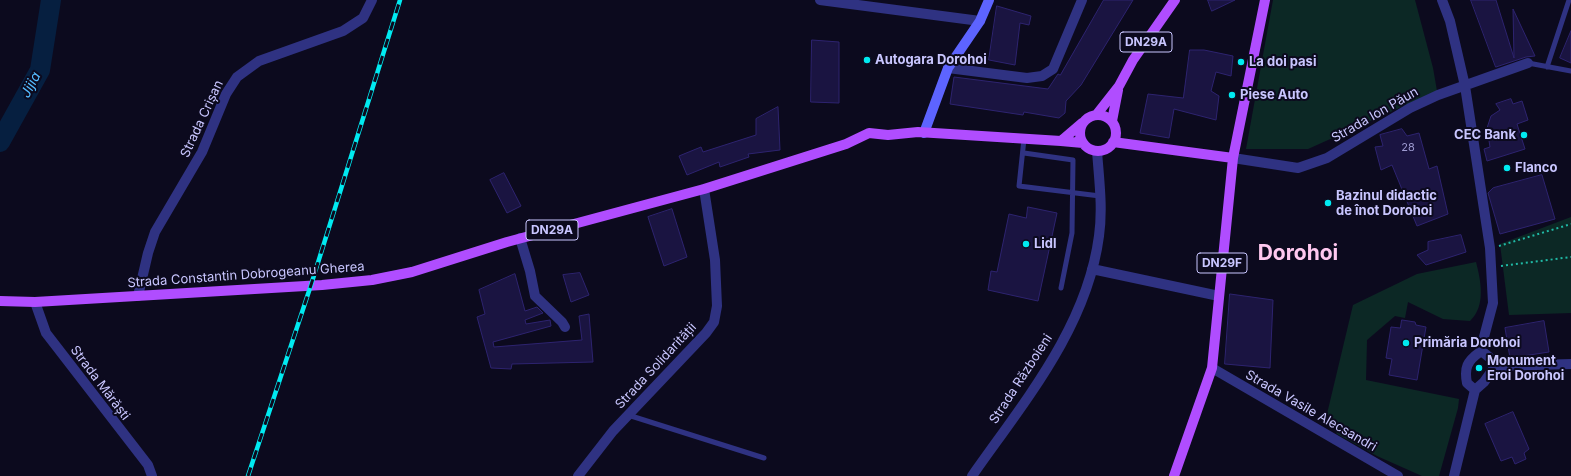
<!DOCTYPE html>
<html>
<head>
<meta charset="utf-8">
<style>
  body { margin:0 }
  canvas { display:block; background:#0c0a1e }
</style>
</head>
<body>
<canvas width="1571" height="476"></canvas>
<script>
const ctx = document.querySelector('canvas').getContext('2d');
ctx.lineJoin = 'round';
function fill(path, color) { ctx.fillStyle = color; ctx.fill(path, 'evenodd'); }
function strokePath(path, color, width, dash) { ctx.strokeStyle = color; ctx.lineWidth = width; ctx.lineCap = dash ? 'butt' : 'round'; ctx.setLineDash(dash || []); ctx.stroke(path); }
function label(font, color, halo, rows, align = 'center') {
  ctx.font = font + ' Inter,sans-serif'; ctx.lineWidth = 4; ctx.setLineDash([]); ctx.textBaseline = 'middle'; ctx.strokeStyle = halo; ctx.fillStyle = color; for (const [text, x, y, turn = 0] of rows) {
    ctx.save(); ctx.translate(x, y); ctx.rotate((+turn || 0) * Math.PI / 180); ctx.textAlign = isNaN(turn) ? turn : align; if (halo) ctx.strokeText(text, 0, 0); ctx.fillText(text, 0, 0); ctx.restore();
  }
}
fill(new Path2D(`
  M1273 0H1415L1433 68 1437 91 1308 149H1246Z
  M1571 217V313L1509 315 1500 244Z
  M1476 262C1481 281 1486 306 1470 321L1443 319 1408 302 1405 318 1395 316 1367 340 1366 380 1459 399 1458 408 1439 476H1422L1377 456 1337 434 1327 414 1353 305 1417 274Z`), '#0c2825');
strokePath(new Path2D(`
  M0 142 40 70 51 0`), '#061f40', 20);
const building = new Path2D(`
  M1104 0H1133L1081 85 1066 101 1065 113 1059 118 1024 112 1023 115 950 104 954 77 1048 89 1058 74 1060 75Z
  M1208 0H1235L1212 11Z
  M1471 0H1496L1514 58 1513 9 1535 56 1526 57 1496 67Z
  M997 6 1031 16 1029 25 1020 23 1015 65 989 60Z
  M1571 31V63L1560 58Z
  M812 40 839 42V103L811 102Z
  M1190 50H1204L1233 56 1231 76 1216 72 1211 91 1219 96 1216 120 1174 109 1169 138 1140 133 1148 94 1183 98Z
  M1511 99 1513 104 1522 101 1528 120 1517 124 1525 149 1487 161 1484 149 1490 147 1487 128 1491 116 1500 110 1496 104Z
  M778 107 780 150 748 154 749 157 720 167 719 162 687 175 679 156 701 147 703 152 756 135V119Z
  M1402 129 1407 136 1419 133 1429 169 1437 166 1448 214 1417 226 1392 165 1381 170 1375 147 1383 146 1380 135Z
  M504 173 521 206 507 213 490 180Z
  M1542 175 1555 219 1500 234 1488 193 1493 188Z
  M1028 207 1057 213 1038 301 988 290 991 271 997 272 1009 214 1026 218Z
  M672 209 687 257 664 266 648 217Z
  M1461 235 1466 252 1426 265 1417 255 1428 250V242Z
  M580 273 589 295 571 302 563 275Z
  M515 274 525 311 537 307 543 313 525 320 526 324 550 320 551 326 493 342 494 347 582 340 579 316 589 314 593 362 512 364 511 369 491 368 477 317 485 314 479 290Z
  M1230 294 1273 300 1270 368 1225 364Z
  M1402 320 1415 322 1416 325 1426 327 1417 380 1389 375 1392 359 1386 358 1391 327 1400 328Z
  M1544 321 1549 352 1510 358 1505 328Z
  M1513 412 1529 449 1524 453 1526 459 1515 464 1512 457 1501 461 1485 424Z`);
fill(building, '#1a1441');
strokePath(building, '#2d236f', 1);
strokePath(new Path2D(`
  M1499 246 1571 224
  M1501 266 1571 257`), '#20b9a5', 2, [2, 3]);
strokePath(new Path2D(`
  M1528 63 1571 71
  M1547 67 1569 0
  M1024 139 1019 186 1100 196
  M1024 153 1073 160 1072 233 1061 288
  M628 415 764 458`), '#2f3282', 5);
strokePath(new Path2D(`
  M820 0 980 21
  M1442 0 1450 21 1465 86 1490 248 1493 303 1480 352C1467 361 1464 368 1467 383L1475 390 1454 476
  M948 68 1027 78 1042 76 1053 69 1082 0
  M1233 158 1298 168 1327 158 1410 108 1438 95 1528 63
  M520 238 530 271 535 296 562 322 565 327
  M1092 269 1219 296
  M138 296 148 253 155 232 202 152 226 94 237 77 259 61 343 31 363 18 372 0
  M35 302 46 333 148 465 152 476
  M1500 366 1571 364
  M1212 368 1398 476
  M1475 390 1484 382 1494 368 1500 366 1484 353 1480 352
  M578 476 613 431 706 333 714 322 717 306 715 260 704 189
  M972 476C1023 403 1087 328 1099 236 1103 208 1099 179 1097 151`), '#2f3282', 10);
strokePath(new Path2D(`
  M924 133 948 68 980 21 989 0`), '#5d64ff', 10);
strokePath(new Path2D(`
  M1097 114 1119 86 1133 60 1175 0
  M1080 133a18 18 0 1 1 36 0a18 18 0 1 1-36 0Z
  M1112 121 1118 90
  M1082 123 1061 141 1083 143
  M1113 142 1233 158
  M0 301 35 302 322 285 372 280 412 272 507 242 704 189 846 144 869 133 888 135 918 132 1061 141
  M1174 476 1212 368 1233 158 1265 0`), '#b04dff', 10);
const rail = new Path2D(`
  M248 476 311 285 400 0`);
strokePath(rail, '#00eaf1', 4.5);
strokePath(rail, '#0c0a1e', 3, [9]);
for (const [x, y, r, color] of [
  [867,60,4,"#00eaf1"],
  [1241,62,4,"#00eaf1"],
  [1232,95,4,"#00eaf1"],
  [1524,135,4,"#00eaf1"],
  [1507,168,4,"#00eaf1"],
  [1328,203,4,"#00eaf1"],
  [1026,244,4,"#00eaf1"],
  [1406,343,4,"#00eaf1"],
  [1479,368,4,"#00eaf1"]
]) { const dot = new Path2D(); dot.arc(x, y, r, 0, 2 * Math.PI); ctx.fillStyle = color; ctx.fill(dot); strokePath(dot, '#0c0a1e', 1.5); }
label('11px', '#9d9ad0', null, [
  ["28",1408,148]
]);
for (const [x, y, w] of [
  [1146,42,52],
  [552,230,52],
  [1222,263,50]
]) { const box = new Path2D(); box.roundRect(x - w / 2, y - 10, w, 20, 3); ctx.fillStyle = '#0c0a1e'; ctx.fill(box); strokePath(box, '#c9c6ff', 1); }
label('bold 12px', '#c9c6ff', null, [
  ["DN29A",1146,42],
  ["DN29A",552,230],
  ["DN29F",1222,263]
]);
label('bold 13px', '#c9c6ff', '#0c0a1e', [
  ["Autogara Dorohoi",875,60],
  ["La doi pasi",1249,62],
  ["Piese Auto",1240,95],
  ["CEC Bank",1516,135,"right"],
  ["Flanco",1515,168],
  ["Bazinul didactic",1336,196],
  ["de înot Dorohoi",1336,211],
  ["Lidl",1034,244],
  ["Primăria Dorohoi",1414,343],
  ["Monument",1487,361],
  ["Eroi Dorohoi",1487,376]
], 'left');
label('13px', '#c9c6ff', '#0c0a1e', [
  ["Strada Ion Păun",1375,115,-30],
  ["Strada Crișan",202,119,-65],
  ["Strada Constantin Dobrogeanu Gherea",246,275,-4],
  ["Strada Solidarității",656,366,-47],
  ["Strada Războieni",1021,379,-57],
  ["Strada Mărăști",100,383,53],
  ["Strada Vasile Alecsandri",1311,411,30]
]);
label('italic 14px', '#54bcff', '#0c0a1e', [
  ["Jijia",31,85,-62]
]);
label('bold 21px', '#ffc8ef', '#0c0a1e', [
  ["Dorohoi",1298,254]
]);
</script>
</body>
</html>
